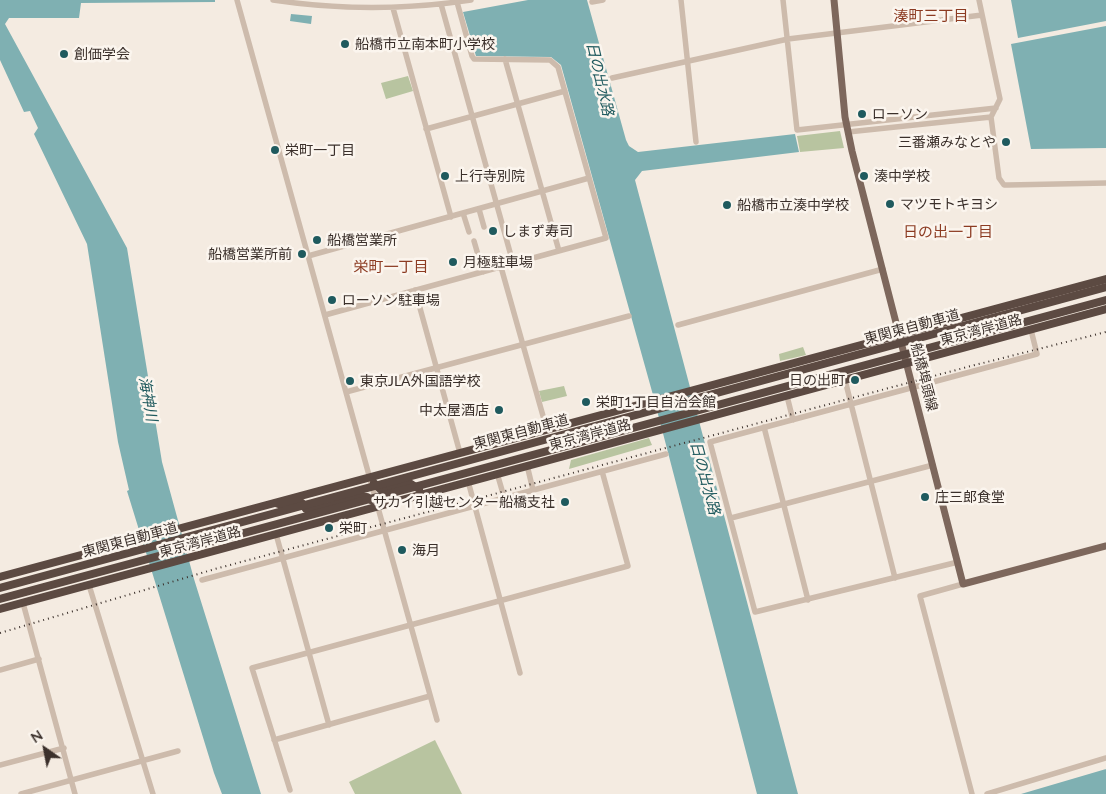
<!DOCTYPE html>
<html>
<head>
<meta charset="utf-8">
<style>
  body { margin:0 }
  #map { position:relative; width:1106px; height:794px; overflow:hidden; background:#f4ebe1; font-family:Lato,sans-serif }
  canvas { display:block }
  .north { position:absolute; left:20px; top:724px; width:50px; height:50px; -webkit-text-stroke:4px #fbf5ee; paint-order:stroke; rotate:327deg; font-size:14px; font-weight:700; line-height:20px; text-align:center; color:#3b302b }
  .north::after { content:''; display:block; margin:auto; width:18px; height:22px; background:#3b302b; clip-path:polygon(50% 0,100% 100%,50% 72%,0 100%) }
</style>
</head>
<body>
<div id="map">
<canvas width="1106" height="794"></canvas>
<div class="north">N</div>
</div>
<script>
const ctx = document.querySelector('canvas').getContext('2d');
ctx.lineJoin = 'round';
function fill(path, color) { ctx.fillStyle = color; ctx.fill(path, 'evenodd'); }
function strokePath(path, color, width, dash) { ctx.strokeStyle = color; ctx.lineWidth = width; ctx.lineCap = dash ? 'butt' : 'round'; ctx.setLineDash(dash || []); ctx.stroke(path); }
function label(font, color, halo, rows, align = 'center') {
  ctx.font = font + ' Lato,"Noto Sans JP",sans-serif'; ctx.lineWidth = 5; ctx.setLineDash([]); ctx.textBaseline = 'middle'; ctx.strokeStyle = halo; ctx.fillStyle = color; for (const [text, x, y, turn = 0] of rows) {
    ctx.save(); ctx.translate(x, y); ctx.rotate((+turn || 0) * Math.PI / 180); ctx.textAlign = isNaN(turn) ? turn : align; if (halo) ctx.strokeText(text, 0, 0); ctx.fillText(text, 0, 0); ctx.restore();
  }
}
fill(new Path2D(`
  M408 76 413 91 386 99 381 83Z
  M840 131 844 148 800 152 797 136Z
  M803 347 806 355 780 361 779 354Z
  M564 386 567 396 542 402 539 391Z
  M649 438 652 445 569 469 571 460Z
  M435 740 462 794H355L349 782Z`), '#b8c4a0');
fill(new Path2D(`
  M0 0H215V2L81 3 79 18H9L5 24 127 248 162 462 194 579 261 794H222L214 773 127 491 129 490 118 442 87 244 34 134 38 128 30 111 24 112 0 60Z
  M528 0H587L626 140 629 146 638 152 795 134 799 152 642 171 635 180 798 794H757L653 395 561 65 551 57 476 56 463 12Z
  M1011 0H1106V21L1018 38Z
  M291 14 312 16 311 24 290 21Z
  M1106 26V148L1031 149 1011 44Z
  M1106 768V794H1021L1106 769Z`), '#7fb0b2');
fill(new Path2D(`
  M1106 22V23L1081 28 1106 23V25L1019 41 1018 39Z`), '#f4ebe1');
strokePath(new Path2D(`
  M237 0 437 720
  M273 0C339 10 405 10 471 0
  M681 0 696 142
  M783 0 797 130 996 108
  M979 0 1000 99 991 117 999 178 1004 185H1008L1106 183
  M592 2 603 0
  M441 4 513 263
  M393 8 451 217
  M505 59 559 251
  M612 78 788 39 982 15
  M426 129 565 91
  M848 132 991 117
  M479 209 484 227
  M463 213 469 232
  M474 241 483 272
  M308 256 589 178
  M501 267 545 423
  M415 290 460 453
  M325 315 606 238 558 67 550 60 474 59 472 56 457 2
  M678 325 883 269
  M845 380 895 578
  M346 392 629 316
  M787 396 793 420
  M764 427 808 600
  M527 465 533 490
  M497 473 504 497
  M468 481 520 673
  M731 518 933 465
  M276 534 329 725
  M958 562 755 612 710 442 1037 354 1031 330
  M202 580 666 454
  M963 584 920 596 972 794
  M89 585 153 794
  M23 603 75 794
  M0 670 39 659
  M274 740 430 696
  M0 765 64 748
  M290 790 252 668 628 566 602 471
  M21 794 178 751
  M987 794 1106 758`), '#cdbbac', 5.5);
strokePath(new Path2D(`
  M834 0 845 117 852 151 963 584 1106 546`), '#7d675c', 7);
strokePath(new Path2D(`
  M374 483 380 489H384L408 482 419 489
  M276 503 284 506 302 503 306 509 310 511 361 497H367L371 500
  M0 577 1106 279
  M0 609 1106 309`), '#5c4a42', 8);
strokePath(new Path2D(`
  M0 633 215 569 971 366 1106 332`), '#3b302b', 2, [1, 4]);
strokePath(new Path2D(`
  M0 588 1106 287
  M0 599 1106 300`), '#5c4a42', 8);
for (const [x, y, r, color] of [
  [345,44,5,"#1f5a5e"],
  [64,54,5,"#1f5a5e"],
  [862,114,5,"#1f5a5e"],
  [1006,142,5,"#1f5a5e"],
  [275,150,5,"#1f5a5e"],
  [445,176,5,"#1f5a5e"],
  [864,176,5,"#1f5a5e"],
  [890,204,5,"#1f5a5e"],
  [727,205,5,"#1f5a5e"],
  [493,231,5,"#1f5a5e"],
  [317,240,5,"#1f5a5e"],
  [302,254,5,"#1f5a5e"],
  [453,262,5,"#1f5a5e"],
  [332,300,5,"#1f5a5e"],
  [855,380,5,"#1f5a5e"],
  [350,381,5,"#1f5a5e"],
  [586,402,5,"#1f5a5e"],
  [499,410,5,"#1f5a5e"],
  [925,497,5,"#1f5a5e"],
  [565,502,5,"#1f5a5e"],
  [329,528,5,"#1f5a5e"],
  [402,550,5,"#1f5a5e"]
]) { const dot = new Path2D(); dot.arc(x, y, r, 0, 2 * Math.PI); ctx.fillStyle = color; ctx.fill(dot); strokePath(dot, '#fbf5ee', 2); }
label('14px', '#3b302b', '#fbf5ee', [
  ["船橋市立南本町小学校",355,44],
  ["創価学会",74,54],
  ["ローソン",872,114],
  ["三番瀬みなとや",996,142,"right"],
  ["栄町一丁目",285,150],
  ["上行寺別院",455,176],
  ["湊中学校",874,176],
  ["マツモトキヨシ",900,204],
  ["船橋市立湊中学校",737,205],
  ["しまず寿司",503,231],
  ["船橋営業所",327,240],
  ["船橋営業所前",292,254,"right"],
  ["月極駐車場",463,262],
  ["ローソン駐車場",342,300],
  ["日の出町",845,380,"right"],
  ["東京JLA外国語学校",360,381],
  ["栄町1丁目自治会館",596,402],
  ["中太屋酒店",489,410,"right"],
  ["庄三郎食堂",935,497],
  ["サカイ引越センター船橋支社",555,502,"right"],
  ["栄町",339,528],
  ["海月",412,550]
], 'left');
label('14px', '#3b302b', '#fbf5ee', [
  ["東関東自動車道",912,327,-15],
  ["東京湾岸道路",981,330,-15],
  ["船橋埠頭線",924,377,76],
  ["東関東自動車道",521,432,-15],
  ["東京湾岸道路",590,435,-15],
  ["東関東自動車道",130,540,-15],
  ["東京湾岸道路",200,542,-15]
]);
label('15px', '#8c3b22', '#fbf5ee', [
  ["湊町三丁目",931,16],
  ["日の出一丁目",948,232],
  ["栄町一丁目",391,267]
]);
label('italic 15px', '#1f5a5e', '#fbf5ee', [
  ["日の出水路",600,79,77],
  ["海神川",148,399,80],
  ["日の出水路",705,478,75]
]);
</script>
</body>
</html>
